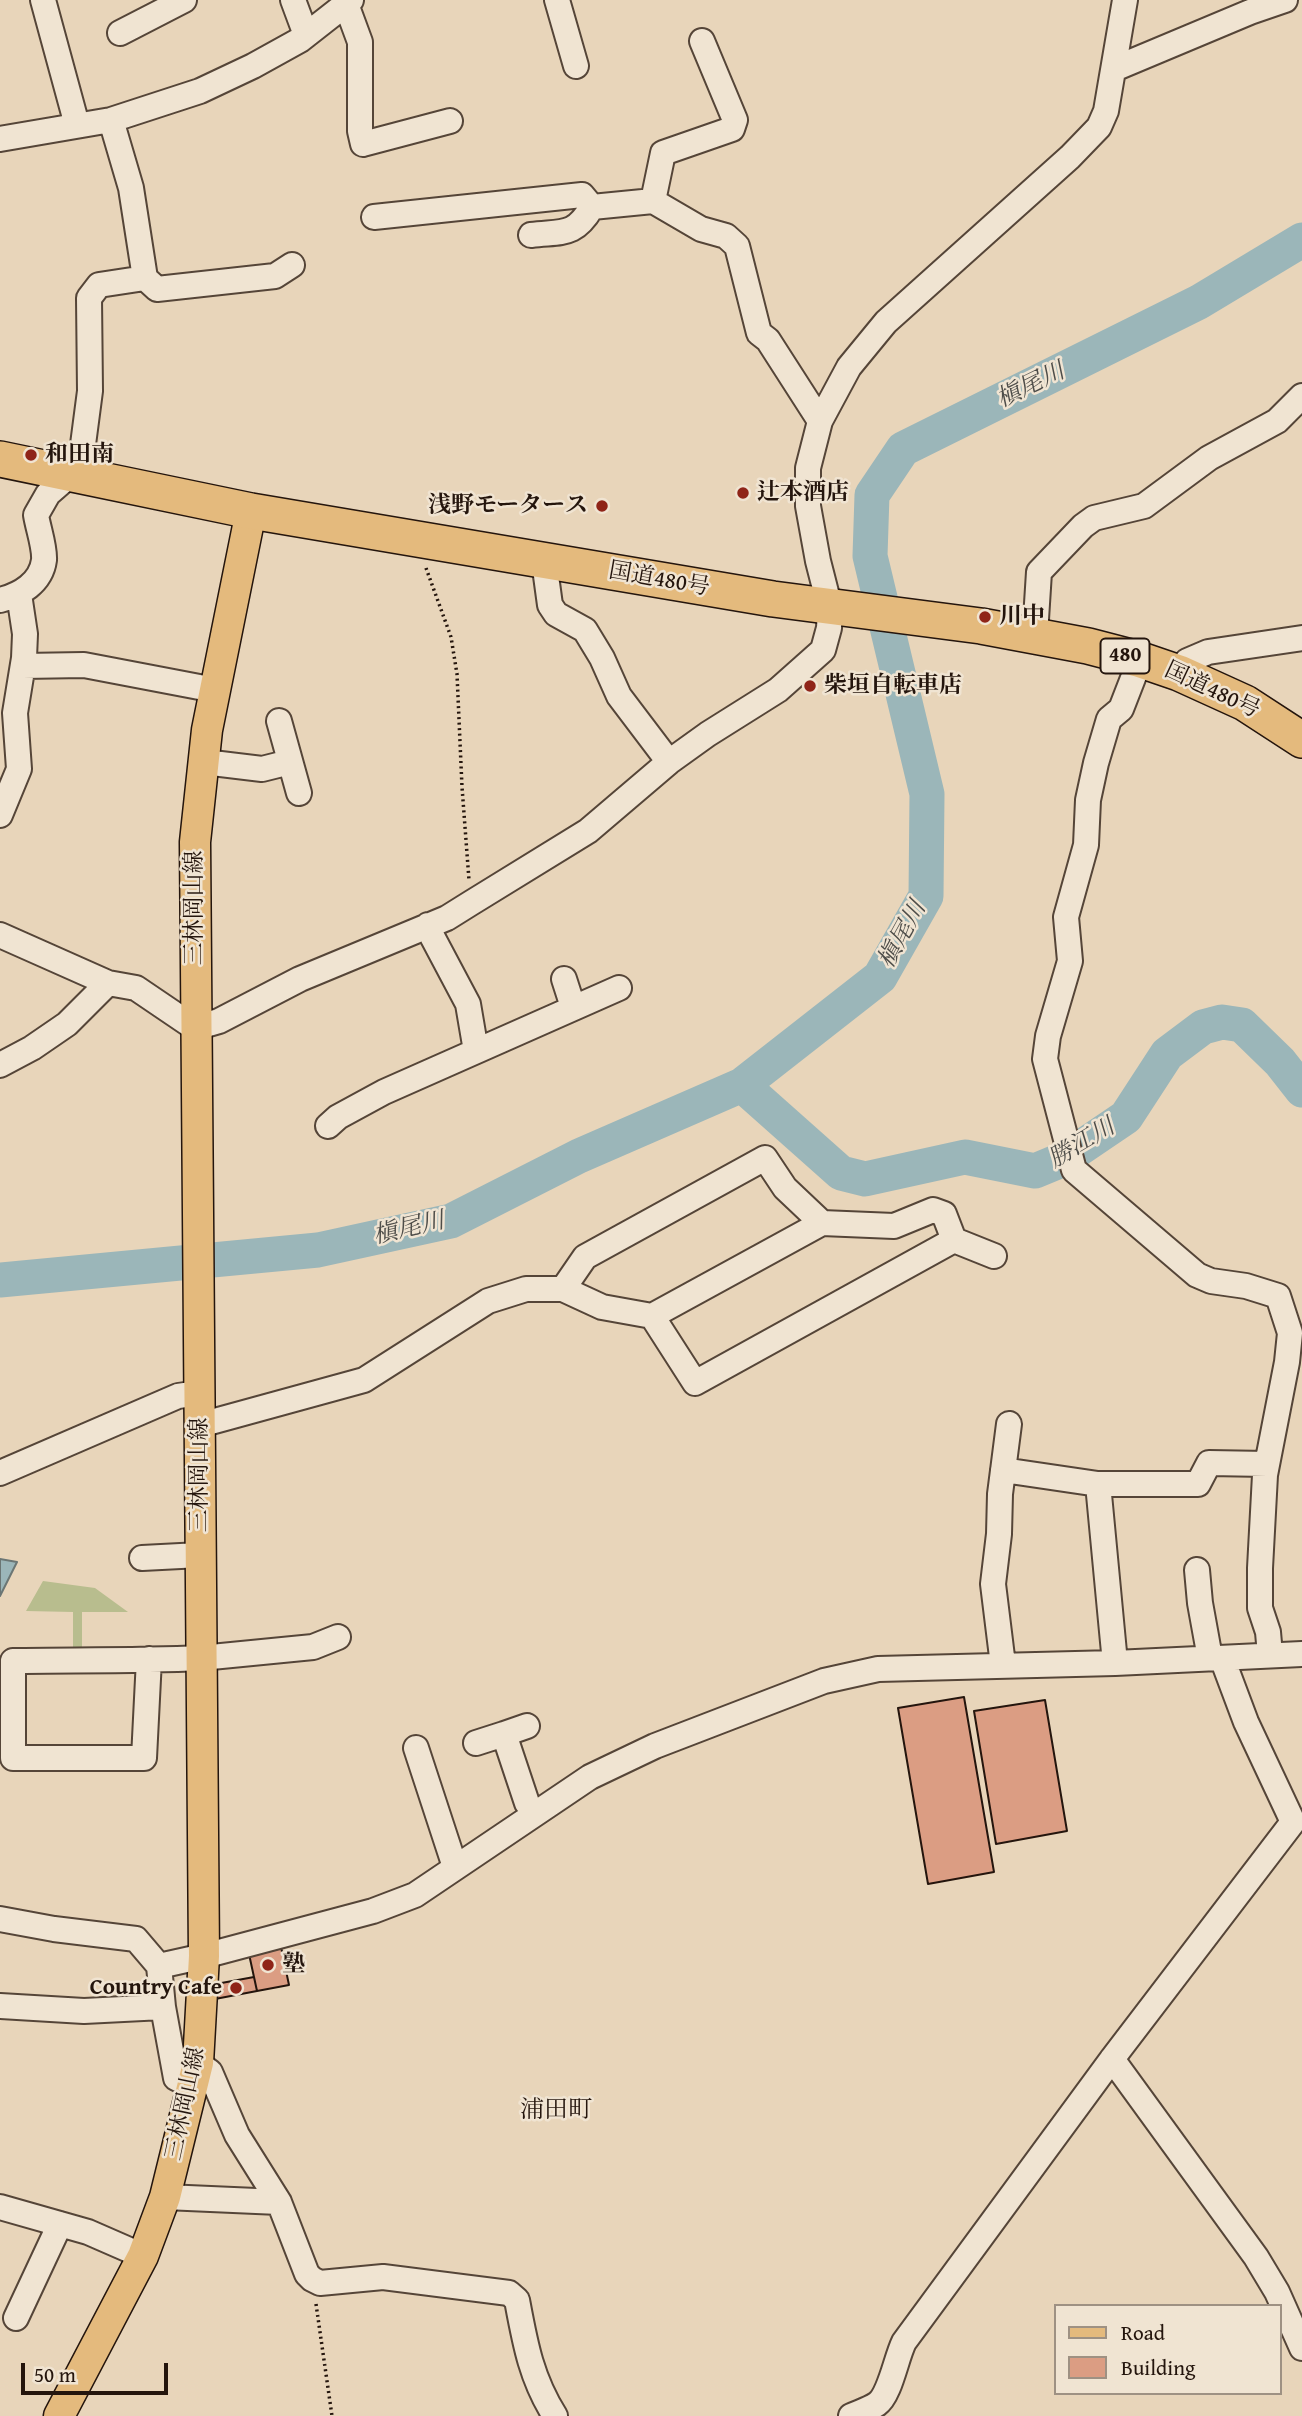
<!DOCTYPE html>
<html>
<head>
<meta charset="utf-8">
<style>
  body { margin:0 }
  #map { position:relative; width:1302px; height:2416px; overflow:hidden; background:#e8d5ba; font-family:"Gentium Book Plus",serif }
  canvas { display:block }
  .legend { position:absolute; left:1054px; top:2304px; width:228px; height:91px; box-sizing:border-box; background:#f0e4d2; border:2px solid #9e9183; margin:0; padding:9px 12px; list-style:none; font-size:21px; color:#24150d }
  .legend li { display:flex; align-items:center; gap:14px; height:35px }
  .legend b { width:35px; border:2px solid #9e9183 }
  .scale { position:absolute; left:21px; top:2363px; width:147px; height:32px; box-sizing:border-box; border:4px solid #24150d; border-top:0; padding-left:9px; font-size:21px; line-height:24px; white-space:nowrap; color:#24150d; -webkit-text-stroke:5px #f0e4d2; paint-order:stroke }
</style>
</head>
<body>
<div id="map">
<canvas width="1302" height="2416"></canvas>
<ul class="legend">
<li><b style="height:9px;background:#e4ba7d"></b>Road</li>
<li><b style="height:19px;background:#db9d83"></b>Building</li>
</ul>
<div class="scale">50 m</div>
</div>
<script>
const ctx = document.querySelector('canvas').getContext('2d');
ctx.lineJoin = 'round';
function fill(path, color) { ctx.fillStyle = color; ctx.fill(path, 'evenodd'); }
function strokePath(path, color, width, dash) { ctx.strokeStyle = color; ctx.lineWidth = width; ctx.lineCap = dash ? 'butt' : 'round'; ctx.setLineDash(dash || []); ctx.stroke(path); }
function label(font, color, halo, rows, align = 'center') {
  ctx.font = font + ' "Gentium Book Plus","Noto Serif JP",serif'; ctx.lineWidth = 5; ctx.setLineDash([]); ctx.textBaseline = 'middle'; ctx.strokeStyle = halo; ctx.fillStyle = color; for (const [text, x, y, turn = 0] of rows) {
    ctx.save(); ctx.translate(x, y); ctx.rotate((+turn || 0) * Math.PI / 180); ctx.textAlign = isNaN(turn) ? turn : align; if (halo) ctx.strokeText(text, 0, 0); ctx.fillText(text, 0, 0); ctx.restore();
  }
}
fill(new Path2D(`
  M43 1581 95 1588 128 1612H82V1652H73V1612L26 1611Z`), '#b8bd8e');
const water = new Path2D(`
  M0 1559 17 1562 0 1596Z`);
fill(water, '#9bb6b9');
strokePath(water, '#6b7674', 2);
strokePath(new Path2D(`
  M742 1085 841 1173 865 1179 965 1157 1035 1171 1064 1159 1126 1117 1167 1054 1203 1027 1222 1022 1242 1025 1280 1062 1302 1090
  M0 1280 318 1250 451 1221 579 1156 742 1085 880 977 926 896 927 794 870 556 872 495 903 449 1199 302 1302 240`), '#9bb6b9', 35);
const building = new Path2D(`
  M964 1697 994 1872 928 1884 898 1708Z
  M1045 1700 1067 1831 996 1844 974 1711Z
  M281 1947 289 1985 257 1991 249 1954Z
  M254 1977 257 1991 215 1999 216 1984Z`);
fill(building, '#db9d83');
strokePath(building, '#24150d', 2);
const minor = new Path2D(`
  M43 0 77 125
  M293 0 306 35
  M557 0 576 66
  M346 4 360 42V131L363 144 450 121
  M120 33 184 0
  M1114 69 1250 12 1285 0
  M111 120 131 188 145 278 157 289 275 276 292 265
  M0 139 111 120 200 91 253 66 300 40 351 0
  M653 201 701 229 726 236 737 246 759 333 768 340 820 421
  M374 217 582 195 592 207 653 201 663 153 732 129 735 120 702 41
  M531 235C563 231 574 237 592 207
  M79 475 90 391 89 298 99 285 145 278
  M544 561 550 605 556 614 585 630 602 658 619 696 669 762
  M0 600C20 595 41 583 44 560 45 547 38 528 36 515L48 494 71 474
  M1035 635 1039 572 1083 526 1094 518 1144 506 1209 458 1277 421 1302 396
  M1138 659 1135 673 1121 709 1109 719 1096 763 1088 800 1086 845 1066 917 1070 961 1048 1036 1045 1059 1074 1170 1197 1275 1211 1281 1246 1286 1278 1296 1290 1333 1287 1362 1265 1475 1260 1568V1608L1268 1632 1270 1655
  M23 666 84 665 215 690
  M1179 673 1187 661 1208 652 1302 638
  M279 721 299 793
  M204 762 262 769 290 762
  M0 815 19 769 15 713 24 658 25 634 19 594
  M428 925 433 938 468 1004 476 1051
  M0 935 108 983 136 988 195 1028 219 1021 300 979 447 918 471 903 588 831 669 762 708 734 778 690 823 650 829 628 830 608 818 561 808 506V468L820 421 849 367 886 322 1070 157 1099 127 1106 111 1125 0
  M564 979 573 1007
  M0 1065 32 1048 67 1024 108 983
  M328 1126 338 1117 384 1092 619 988
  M563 1289 585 1257 765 1158 785 1188 822 1223 894 1226 933 1210 944 1214 954 1240 994 1256
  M652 1316 695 1383 954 1240
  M200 1425 364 1380 488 1301 526 1289H563L602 1307 652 1316 822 1223
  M1003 1470 1098 1484H1198L1209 1463 1267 1464
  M0 1473 178 1396 199 1393
  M1098 1484 1115 1663
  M142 1558 200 1555
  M1197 1570 1200 1603 1210 1658
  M149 1659 144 1758H13V1661C75 1660 138 1661 201 1658L313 1647 338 1637
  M1003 1665 993 1584 999 1534 1000 1494 1009 1424
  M527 1726 504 1734 527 1803 535 1814
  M476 1743 504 1734
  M416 1748 455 1867
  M0 1919 54 1929 136 1939 159 1966 204 1956 373 1911 415 1895 590 1777 655 1746 824 1681 878 1669 1115 1663 1302 1654
  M159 1966 163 2007 176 2078 194 2087
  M0 2006 84 2011 163 2007
  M1112 2059 1256 2257 1277 2292 1302 2348
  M198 2063 210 2072 237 2135 279 2202 307 2274 312 2279 320 2283 383 2277 509 2293 517 2300C525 2343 531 2378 555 2416
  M165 2197 279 2202
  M0 2207 88 2232 143 2256
  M16 2318 60 2224
  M851 2416C860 2412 870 2409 877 2404 890 2395 896 2358 904 2342L1112 2059 1293 1822 1246 1722 1222 1658`);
const major = new Path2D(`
  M59 2416 143 2256 165 2197 198 2063 204 1956 195 842 207 730 251 511`);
const highway = new Path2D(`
  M0 459 251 511 773 599 981 626 1088 646 1138 659 1179 673 1245 703 1302 740`);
strokePath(minor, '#554538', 28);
strokePath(major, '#24150d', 33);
strokePath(highway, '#24150d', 38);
strokePath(new Path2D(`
  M426 568 451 637 457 674 462 787 469 880
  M316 2304 332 2416`), '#24150d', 3.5, [2, 3.5]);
strokePath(minor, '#f0e4d2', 24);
strokePath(major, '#e4ba7d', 30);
strokePath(highway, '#e4ba7d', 35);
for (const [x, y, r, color] of [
  [31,455,7,"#8f2418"],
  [743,493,7,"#8f2418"],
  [602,506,7,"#8f2418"],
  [985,617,7,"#8f2418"],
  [810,686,7,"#8f2418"],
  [268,1965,7,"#8f2418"],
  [236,1988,7,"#8f2418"]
]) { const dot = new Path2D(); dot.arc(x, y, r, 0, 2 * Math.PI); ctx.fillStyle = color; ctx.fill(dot); strokePath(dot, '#f0e4d2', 2.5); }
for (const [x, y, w] of [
  [1125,656,49]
]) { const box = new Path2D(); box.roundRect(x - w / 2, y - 17.5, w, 35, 5); ctx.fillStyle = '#f0e4d2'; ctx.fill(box); strokePath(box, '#24150d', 2); }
label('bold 21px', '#24150d', null, [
  ["480",1125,656]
]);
label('bold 23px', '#24150d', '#f0e4d2', [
  ["和田南",45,455],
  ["辻本酒店",757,493],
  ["浅野モータース",588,506,"right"],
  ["川中",999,617],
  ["柴垣自転車店",824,686],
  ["塾",282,1965],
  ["Country Cafe",222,1988,"right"]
], 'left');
label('23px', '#24150d', '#f0e4d2', [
  ["国道480号",659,580,10],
  ["国道480号",1212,691,25],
  ["三林岡山線",195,908,-90],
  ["三林岡山線",200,1475,-90],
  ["三林岡山線",186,2104,-78]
]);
label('italic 24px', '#4e4d49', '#f0e4d2', [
  ["槇尾川",1031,386,-26],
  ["槇尾川",903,935,-61],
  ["勝江川",1082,1144,-31],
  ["槇尾川",409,1229,-13]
]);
label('24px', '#24150d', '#f0e4d2', [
  ["浦田町",556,2111]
]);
</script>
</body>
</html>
